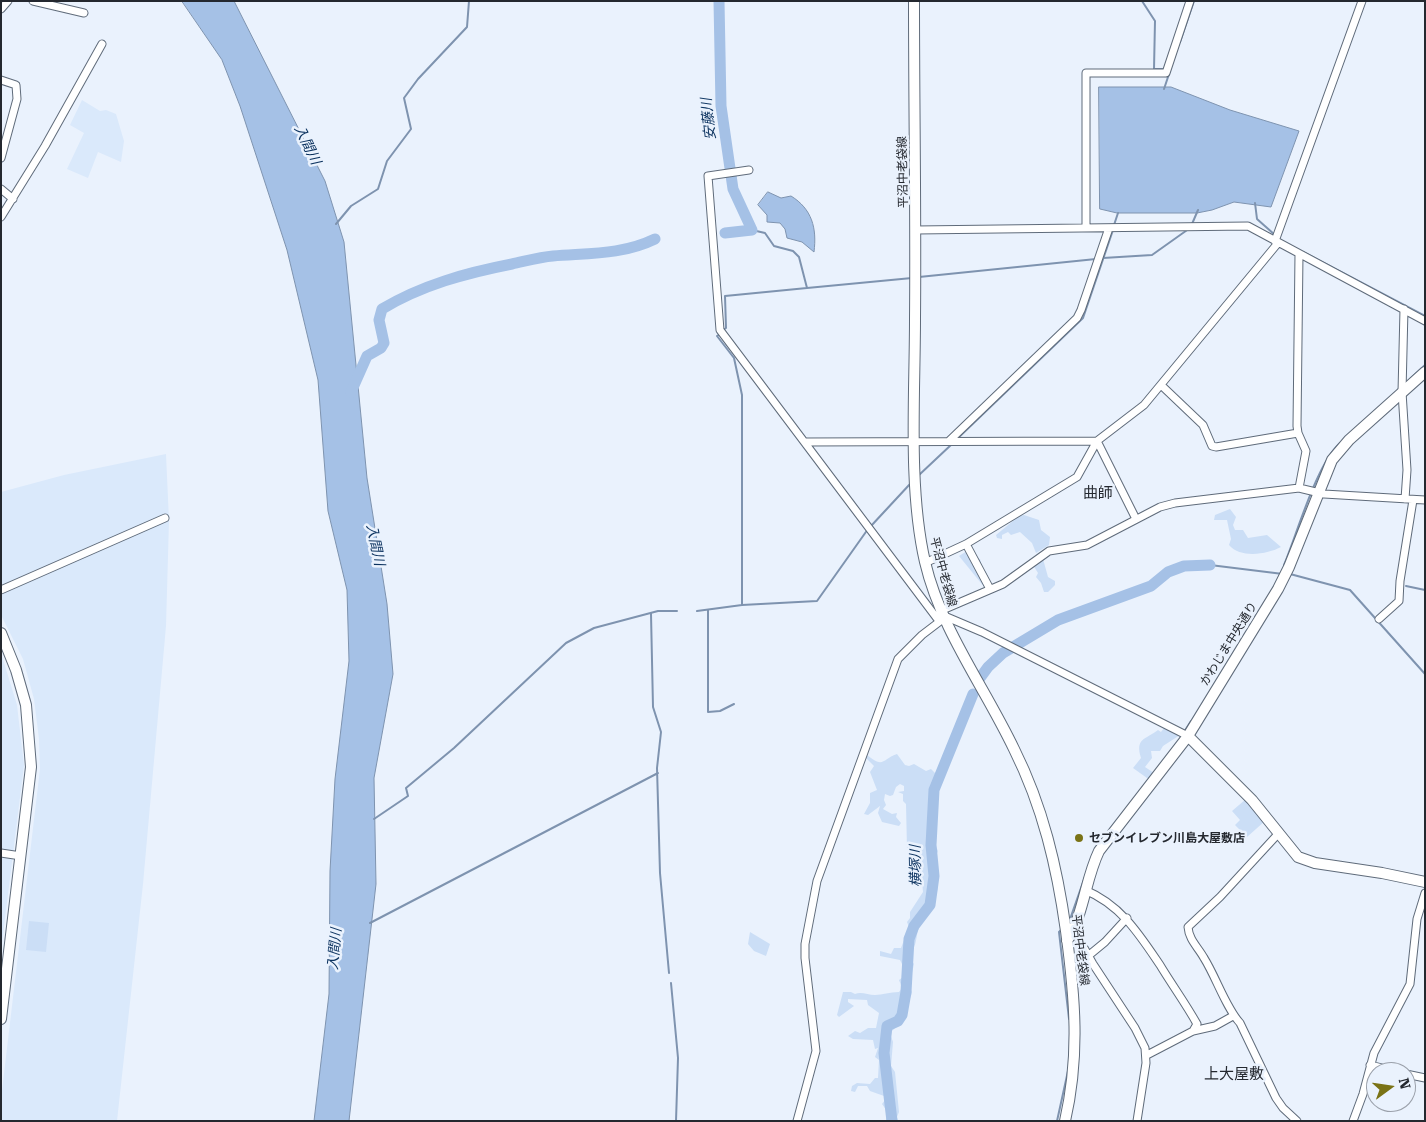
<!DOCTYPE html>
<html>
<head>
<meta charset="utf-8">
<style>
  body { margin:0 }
  #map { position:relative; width:1426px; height:1122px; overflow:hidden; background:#eaf2fd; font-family:"Roboto Serif",serif }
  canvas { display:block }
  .frame { position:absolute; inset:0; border:2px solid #24282f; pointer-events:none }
  .north { position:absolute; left:1366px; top:1062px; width:50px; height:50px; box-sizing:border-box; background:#eaf2fd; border:1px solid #9ba1ab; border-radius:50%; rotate:76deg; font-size:14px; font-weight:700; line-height:20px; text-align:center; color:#24282f }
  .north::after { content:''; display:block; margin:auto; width:18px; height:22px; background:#7a7316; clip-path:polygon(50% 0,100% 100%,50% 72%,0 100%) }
</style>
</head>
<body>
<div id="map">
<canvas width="1426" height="1122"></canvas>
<div class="frame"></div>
<div class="north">N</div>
</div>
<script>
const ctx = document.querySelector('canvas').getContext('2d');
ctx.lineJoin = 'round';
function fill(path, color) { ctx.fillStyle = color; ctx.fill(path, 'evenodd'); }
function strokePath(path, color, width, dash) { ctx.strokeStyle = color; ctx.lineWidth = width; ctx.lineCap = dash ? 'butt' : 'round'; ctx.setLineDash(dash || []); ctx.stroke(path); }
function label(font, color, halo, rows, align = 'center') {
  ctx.font = font + ' "Roboto Serif","Noto Sans JP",serif'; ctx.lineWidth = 5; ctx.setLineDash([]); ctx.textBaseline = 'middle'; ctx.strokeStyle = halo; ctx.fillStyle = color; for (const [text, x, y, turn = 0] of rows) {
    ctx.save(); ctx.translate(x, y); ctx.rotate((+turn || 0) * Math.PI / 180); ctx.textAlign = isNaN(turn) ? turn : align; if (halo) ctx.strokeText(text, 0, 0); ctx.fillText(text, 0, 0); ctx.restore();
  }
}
fill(new Path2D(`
  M82 100 100 111 106 110 116 114 124 141 121 162 98 152 88 178 67 169 84 133 70 125Z
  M166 454 169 521 166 626 143 884 117 1121H1V1099L40 769 39 739 34 699 23 659 1 615V492L64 475Z
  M1 653 17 705 24 765 1 951Z`), '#dae9fb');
fill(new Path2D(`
  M1230 509 1236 517 1233 525 1235 530H1243L1248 538 1267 535 1281 547C1268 554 1241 559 1229 545L1231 539 1227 520H1214L1215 515Z
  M1024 515 1039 520 1041 530 1050 537 1049 545 1036 553 1032 543 1020 532 1011 535 1008 532 1002 535V539L997 538 996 535 1019 516Z
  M967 551 975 558 980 559 982 567 986 572 987 585 985 588 959 556Z
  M1043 559 1048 577 1055 581V585L1048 592H1044L1041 583 1036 577 1038 573 1033 565Z
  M1164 728 1168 730 1169 728 1180 735 1163 746 1160 751H1151L1152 758 1145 767 1154 773 1149 778H1147L1133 768 1141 758C1135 738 1145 740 1158 730L1161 732Z
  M897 754 905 765 909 766 914 764 926 771 931 769 939 777 936 781 938 785 935 802 937 826 933 839 938 851 934 860 937 872 932 880 938 882C939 901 924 910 919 927 916 934 917 948 910 952V958L914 964 909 986 912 992 911 996 900 1023 892 1031 891 1036 893 1042 891 1066 895 1072 899 1112 897 1117 898 1121H886L887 1111 882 1104 885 1100 884 1096 870 1091 867 1086H858L855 1092 851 1091 852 1086 857 1083 870 1084 875 1078H878L879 1060 875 1057 878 1048 875 1049 873 1040 853 1039 848 1036 855 1031 860 1033 868 1028H876L879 1013 868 1005 867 1000 848 999V1002L854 1006 839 1017 837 1015 843 992H851L855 994C861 991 868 995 875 995 882 995 890 992 899 992L902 988 899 980 903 977 904 968 900 960 880 956V951L891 954 894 948H901L909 927 907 922 910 918V912L923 892 921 868 916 858 918 855 907 849 906 804 903 801V794L898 792 904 791V786L900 784 896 787 893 795 890 796 885 794 884 800 886 805 883 809 892 814 897 813 896 817 901 823 899 826 882 822 878 813 880 806 868 815 864 814 870 803V793L877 790 870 772 874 766 866 758 867 755C884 769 882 759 897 754Z
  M1246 799 1265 821 1247 837 1235 825 1240 820 1232 811Z
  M29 921 49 923 46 952 26 950Z
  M750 932 770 944 766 956 754 951 748 944Z`), '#cbdef6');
const water = new Path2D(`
  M182 1H234L325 181 344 242 367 478 387 604 393 674 374 778 376 884 349 1121H314L329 994 330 871 335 779 349 661 347 590 328 511 318 380 287 250 240 106 222 60Z
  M1099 87H1171L1230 110 1299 131 1271 207 1234 202 1212 210 1197 213H1117L1100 209Z
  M768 192 781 198 791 196C812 209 817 228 814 252L802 242 787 238 785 229 780 223 767 222V215L758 205Z`);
fill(water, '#a5c1e6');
strokePath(water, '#7e93af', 1);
strokePath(new Path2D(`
  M1142 1 1155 21 1154 69H1166
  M1180 42 1194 1
  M1164 89 1169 74
  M1255 203 1257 219 1275 235
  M336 224 351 206 378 189 387 161 411 129 404 98 418 79 467 27 469 1
  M1192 224 1198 210
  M1114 225 1118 213
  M752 230 765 233 774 246 793 251 799 257 807 288 912 278
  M1303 252 1425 316
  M1103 258 1152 255 1190 228
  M919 277 1096 259
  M723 330 726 328 725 296 807 288
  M720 334 717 336 734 358 742 395V604
  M1410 379 1425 365
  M957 439 1083 318 1113 230
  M919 475 952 444
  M871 526 910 484
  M1210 565 1283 574
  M1284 565C1297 534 1317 463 1340 443
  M1290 574 1350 590 1425 674
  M1406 586 1425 590
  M708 610V712L720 711 734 704
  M697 611 742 605 817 601 868 529
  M651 614 653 707 661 732 657 768 660 873 669 973
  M1184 732 1191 721
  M374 819 408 796 406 788 454 748 566 643 594 628 658 611H677
  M1069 922 1094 851
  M370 923 658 773
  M1062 929 1059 932 1069 1019
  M671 983 678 1058 676 1121
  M1057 1121 1068 1071`), '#7e93af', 2);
strokePath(new Path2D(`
  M719 1 721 106 733 189 752 230 725 233
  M351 392 367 356 381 348 384 343 379 320 382 309C422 285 466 273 512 264 526 261 540 257 553 256 589 253 622 255 655 239
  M980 678 988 667 1003 653 1058 620 1151 586 1168 572 1184 566 1210 565
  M892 1121 884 1053 887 1026 898 1021 902 1015 906 992 909 939 914 926 930 905 934 876 931 845 934 790 973 694`), '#a5c1e6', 11);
const street = new Path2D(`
  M33 1 84 13
  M1 9 8 1
  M1 80 16 85 17 99 1 158
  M749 170 708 176 720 330 939 621
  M1 189 13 199
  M1 217 45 146 102 44
  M1086 228V73H1166L1190 1
  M916 230 1248 226 1425 321
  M1275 241 1362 1
  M1299 254 1297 426 1298 433 1306 451 1299 488
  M1404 309 1402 392 1407 470 1405 499
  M1161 385 1203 425 1212 446 1216 447 1298 433
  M949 441 1077 318 1081 310 1109 228
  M805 442 1097 441 1136 519
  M966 544 990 589
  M925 563 966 544 1077 477 1097 441 1144 405 1278 243
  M1 590 165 518
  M940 611 1003 584 1049 551 1087 545 1160 507 1175 503 1299 488 1324 494 1425 500
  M942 615 982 632 1188 736
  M1379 619 1399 601 1400 581 1413 500
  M1278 834 1220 897 1188 927C1189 940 1198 947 1204 958 1216 977 1226 1008 1240 1023L1276 1098 1283 1108 1297 1121
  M1 853 21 856
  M1085 890C1121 905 1139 934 1160 965 1172 985 1186 1004 1197 1024L1193 1031
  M1074 930 1093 964 1135 1028 1145 1048 1146 1063 1137 1121
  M1088 956 1105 942 1127 918
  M1147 1055 1193 1031 1215 1026 1233 1016
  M1370 1065 1398 1072
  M1406 1074 1425 1078
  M797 1121 816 1051 805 958V944L817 881 898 659 922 635 943 619
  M1353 1121 1363 1094 1374 1053 1410 984 1417 919 1425 893`);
const secondary = new Path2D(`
  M914 1C914 107 916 213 915 319 915 395 908 488 925 562 941 630 984 686 1014 749 1043 807 1057 867 1066 931 1075 997 1080 1056 1065 1121
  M1 633 16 670 26 705 31 767 1 1019
  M1188 736 1252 800 1298 857 1315 863 1382 873 1425 882
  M1067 941C1084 914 1085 880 1099 851L1188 736 1278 589 1289 567 1332 460 1349 440 1425 372`);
strokePath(street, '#5f6b7a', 9);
strokePath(secondary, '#5f6b7a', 12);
strokePath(street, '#fff', 7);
strokePath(secondary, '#fff', 10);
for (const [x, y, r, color] of [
  [1079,838,5,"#7a7316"]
]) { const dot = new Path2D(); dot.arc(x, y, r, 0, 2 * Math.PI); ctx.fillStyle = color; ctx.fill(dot); strokePath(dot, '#eaf2fd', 2); }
label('12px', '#24282f', '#eaf2fd', [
  ["平沼中老袋線",903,172,-91],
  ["平沼中老袋線",943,572,75],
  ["かわじま中央通り",1229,644,-58],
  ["平沼中老袋線",1080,950,83]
]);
label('bold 12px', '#24282f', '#eaf2fd', [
  ["セブンイレブン川島大屋敷店",1089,838]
], 'left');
label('italic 14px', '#0b325f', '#eaf2fd', [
  ["安藤川",709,119,-96],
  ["入間川",307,145,64],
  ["入間川",375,545,78],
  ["横塚川",916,866,-91],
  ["入間川",335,949,-85]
]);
label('15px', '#24282f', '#eaf2fd', [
  ["曲師",1098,494],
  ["上大屋敷",1234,1075]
]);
</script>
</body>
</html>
